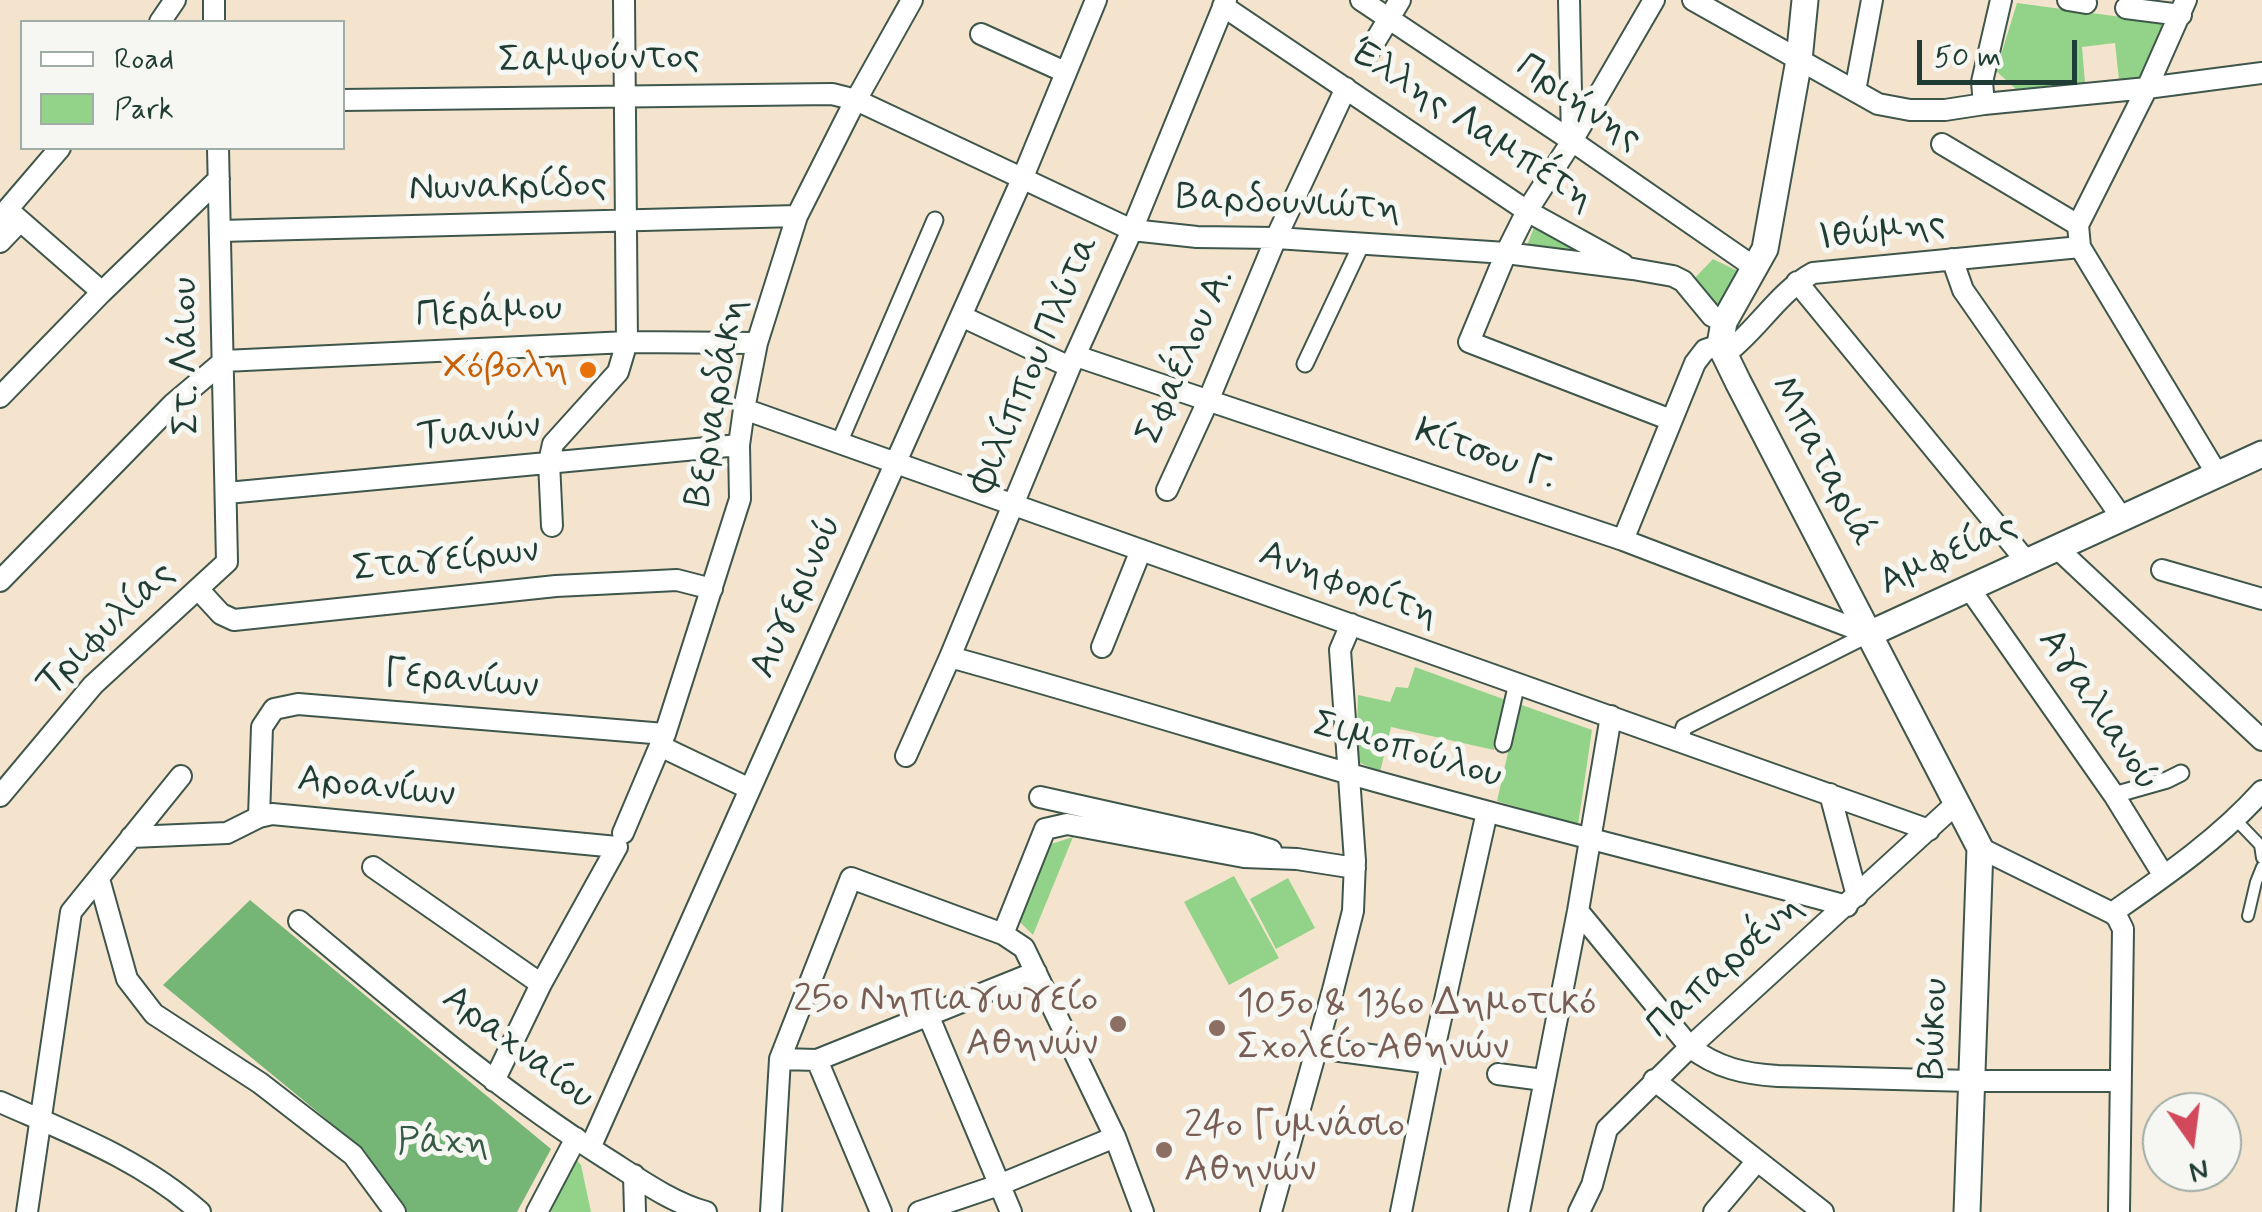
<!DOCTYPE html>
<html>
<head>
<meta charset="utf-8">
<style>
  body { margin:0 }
  #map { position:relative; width:2262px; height:1212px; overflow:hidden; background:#f4e4ce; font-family:Mynerve,sans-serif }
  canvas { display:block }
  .legend { position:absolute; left:20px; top:20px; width:325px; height:130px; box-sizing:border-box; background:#f6f6f2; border:2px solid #a0aca6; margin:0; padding:12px 18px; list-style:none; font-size:30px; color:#1f3d34 }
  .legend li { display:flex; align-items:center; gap:20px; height:50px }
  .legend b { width:50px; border:2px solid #a0aca6 }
  .north { position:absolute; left:2142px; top:1092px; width:100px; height:100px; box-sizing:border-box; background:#f6f6f2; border:2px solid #a0aca6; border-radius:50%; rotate:166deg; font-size:28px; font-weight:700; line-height:40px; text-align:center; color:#1f3d34 }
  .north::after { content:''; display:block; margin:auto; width:35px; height:45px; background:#d1495b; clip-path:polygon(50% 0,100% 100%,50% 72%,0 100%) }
  .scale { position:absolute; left:1917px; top:40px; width:160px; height:45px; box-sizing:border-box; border:5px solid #1f3d34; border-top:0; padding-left:12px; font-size:30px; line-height:35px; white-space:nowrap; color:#1f3d34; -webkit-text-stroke:8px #f6f6f2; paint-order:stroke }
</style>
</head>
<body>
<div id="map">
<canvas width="2262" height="1212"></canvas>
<ul class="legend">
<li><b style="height:12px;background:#fff"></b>Road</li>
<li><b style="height:28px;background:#92d389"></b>Park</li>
</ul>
<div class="north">N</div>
<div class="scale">50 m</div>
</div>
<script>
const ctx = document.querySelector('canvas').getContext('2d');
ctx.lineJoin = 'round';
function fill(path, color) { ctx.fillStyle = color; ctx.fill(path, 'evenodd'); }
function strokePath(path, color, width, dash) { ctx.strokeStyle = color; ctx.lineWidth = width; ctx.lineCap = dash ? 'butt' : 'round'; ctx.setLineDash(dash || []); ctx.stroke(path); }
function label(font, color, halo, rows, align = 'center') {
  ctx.font = font + ' Mynerve,sans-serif'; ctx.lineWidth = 10; ctx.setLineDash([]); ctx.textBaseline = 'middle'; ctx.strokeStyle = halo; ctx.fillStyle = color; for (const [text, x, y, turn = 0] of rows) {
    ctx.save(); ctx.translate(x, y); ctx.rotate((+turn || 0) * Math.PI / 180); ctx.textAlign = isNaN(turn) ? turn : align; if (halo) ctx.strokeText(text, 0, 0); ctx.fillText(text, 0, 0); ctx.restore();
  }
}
fill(new Path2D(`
  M2017 3 2166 23 2143 79 2119 80 2115 43 2082 47 2085 83 2017 90 1996 71Z
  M1535 225 1589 257 1526 248Z
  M1713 259 1740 272 1721 307 1708 299 1691 282Z
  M1415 667 1506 700 1494 750 1391 727 1380 772 1356 761 1358 695 1390 702 1396 687 1408 688Z
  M1519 704 1592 730 1578 825 1497 801Z
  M1073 837 1033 935 1019 921 1051 844Z
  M1234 876 1279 958 1229 985 1184 902Z
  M1288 878 1315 928 1276 949 1250 899Z
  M575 1158 581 1165 591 1212H551Z`), '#92d389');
fill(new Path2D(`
  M250 900 551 1149 517 1212H406L364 1150 163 985Z`), '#75b575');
const service = new Path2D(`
  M2236 820 2260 845 2262 858
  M2248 916 2256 882 2262 867`);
const pedestrian = new Path2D(`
  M1305 364 1362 243
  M839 443 935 220
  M1680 741 1684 727 1869 634
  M1503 744 1517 683
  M2114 795 2167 780 2181 773`);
const minor = new Path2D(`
  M214 0V22
  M1361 0 1572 141 1754 267
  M1569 0 1572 139
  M1654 0 1572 141 1527 211 1506 253 1469 342 1671 420
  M1693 0 1878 104 1910 110H1945L1984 104 2147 88 2262 73
  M2068 0 2086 3
  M2186 0 2147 88 2078 225 2080 247 2217 474
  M1223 6 1527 211 1623 264
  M2126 8 2181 15
  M160 22 175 0
  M981 34 1065 72
  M1368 53 1400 0
  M1855 91 1872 0
  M342 100 832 94 856 100 1132 230 1197 237 1276 238 1506 253 1633 269 1673 276 1683 281 1712 316 1724 322
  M1984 104 1982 82 2001 0
  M1942 144 2078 225
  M8 210 102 292
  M0 218 60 148
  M220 231 797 216
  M0 242 20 221
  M1952 259 1963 290 2122 518
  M1797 282 2027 562
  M961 316 1070 367
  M1724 355C1757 331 1778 292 1813 273L2080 247
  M1076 356 1623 540 1869 634
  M224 361 627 342 757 343
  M0 397 102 292 219 179
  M744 409 1929 830
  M1167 490 1208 401 1276 238 1346 88
  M227 493 739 445
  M552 526 549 462 553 444 618 372 627 342 624 0
  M1623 540 1695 363 1705 350 1720 345
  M2057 548 2262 740
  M2162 570 2262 599
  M0 581 173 404 224 361
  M1969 588 2114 795 2164 876
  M198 589 221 614 234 620 556 586 677 580 712 589
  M1102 647 1141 550
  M950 657C1084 694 1216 735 1350 774 1515 821 1681 861 1847 906
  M660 746 750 789
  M906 756 950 657 1070 367 1132 230 1226 0
  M1830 794 1857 896
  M0 796 93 685 227 562 218 148
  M1040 797 1251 844 1271 850
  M259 817 262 727 274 709 298 704 665 734
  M623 833 665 734 740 499 739 445 744 409 757 343 797 216 851 109 912 0
  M131 837 227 833 259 817 272 814 617 847 541 984 494 1081
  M1980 848 2112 913C2165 876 2219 839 2262 791
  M373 867 541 984
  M99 879 127 979 154 1014 260 1083 353 1155 395 1212
  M1578 911 1690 1047C1717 1068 1745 1074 1778 1076L1971 1081H2120
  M2112 913 2117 917 2123 929 2119 1212
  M299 921C398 1003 495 1088 604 1157 636 1177 670 1202 706 1212
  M1003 934 1045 829 1067 824 1244 857 1297 859 1355 868
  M928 1015 1011 1212
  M1317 1048 1431 1063
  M780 1059 817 1060 1036 972
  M817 1060 881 1212
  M1498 1074 1543 1080
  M1654 1080 1823 1212
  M0 1102C70 1133 142 1160 200 1212
  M590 1148 1023 177 1096 0
  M634 1175 635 1212
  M27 1212 71 912 181 776
  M537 1212 576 1138
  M771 1212 780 1059 851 878 1003 934 1024 948 1115 1137 1143 1212
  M919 1212 999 1185 1115 1137
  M1271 1212 1333 990 1353 911 1355 861 1340 650 1351 624
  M1401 1212 1431 1063 1487 812
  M1519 1212 1578 911 1611 716
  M1579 1212 1592 1185 1607 1129 1690 1047 1958 802
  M1714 1212 1757 1161`);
const tertiary = new Path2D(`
  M1805 0 1799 60 1765 249 1724 322 1720 345 1738 382 1980 848 1967 1212
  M1869 634 2262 454`);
strokePath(service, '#3f564b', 14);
strokePath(pedestrian, '#3f564b', 19);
strokePath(minor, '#3f564b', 24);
strokePath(tertiary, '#3f564b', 29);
strokePath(service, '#fff', 10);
strokePath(pedestrian, '#fff', 15);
strokePath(minor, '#fff', 20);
strokePath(tertiary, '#fff', 25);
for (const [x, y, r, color] of [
  [588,370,10,"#e8710a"],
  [1118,1024,10,"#8d6e63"],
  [1217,1028,10,"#8d6e63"],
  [1164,1150,10,"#8d6e63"]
]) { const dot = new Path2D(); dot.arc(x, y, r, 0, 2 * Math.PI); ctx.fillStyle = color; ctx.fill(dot); strokePath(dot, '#f6f6f2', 4); }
label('38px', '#1f3d34', '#f6f6f2', [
  ["Σαμψούντος",599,61,-1],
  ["Πριήνης",1578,104,34],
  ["Έλλης Λαμπέτη",1471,127,33],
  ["Νωνακρίδος",508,189,-1],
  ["Βαρδουνιώτη",1288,205,3],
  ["Ιθώμης",1882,233,-7],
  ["Περάμου",489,314,-3],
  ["Στ. Λάιου",188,356,-91],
  ["Σφαέλου Α.",1187,357,-66],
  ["Φιλίππου Πλύτα",1036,365,-67],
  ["Βερναρδάκη",718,403,-80],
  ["Τυανών",479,433,-5],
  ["Κίτσου Γ.",1485,456,19],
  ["Μπαταριά",1821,462,62],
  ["Αμφείας",1949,556,-25],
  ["Σταγείρων",446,562,-6],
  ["Ανηφορίτη",1348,586,20],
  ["Αυγερινού",798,597,-66],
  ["Τριφυλίας",107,630,-44],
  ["Γερανίων",461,682,5],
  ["Αγαλιανού",2097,711,56],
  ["Σιμοπούλου",1407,752,16],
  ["Αροανίων",376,789,6],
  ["Παπαρσένη",1726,968,-42],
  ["Βώκου",1936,1029,-88],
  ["Αραχναίου",517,1049,37]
]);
label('38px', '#c56008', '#f6f6f2', [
  ["Χόβολη",568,370]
], 'right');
label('38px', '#785e54', '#f6f6f2', [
  ["25ο Νηπιαγωγείο",1098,1002,"right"],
  ["Αθηνών",1098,1046,"right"],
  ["105ο & 136ο Δημοτικό",1237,1006],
  ["Σχολείο Αθηνών",1237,1050],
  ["24ο Γυμνάσιο",1184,1128],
  ["Αθηνών",1184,1172]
], 'left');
label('38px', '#365b45', '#f6f6f2', [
  ["Ράχη",443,1145]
]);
</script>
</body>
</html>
